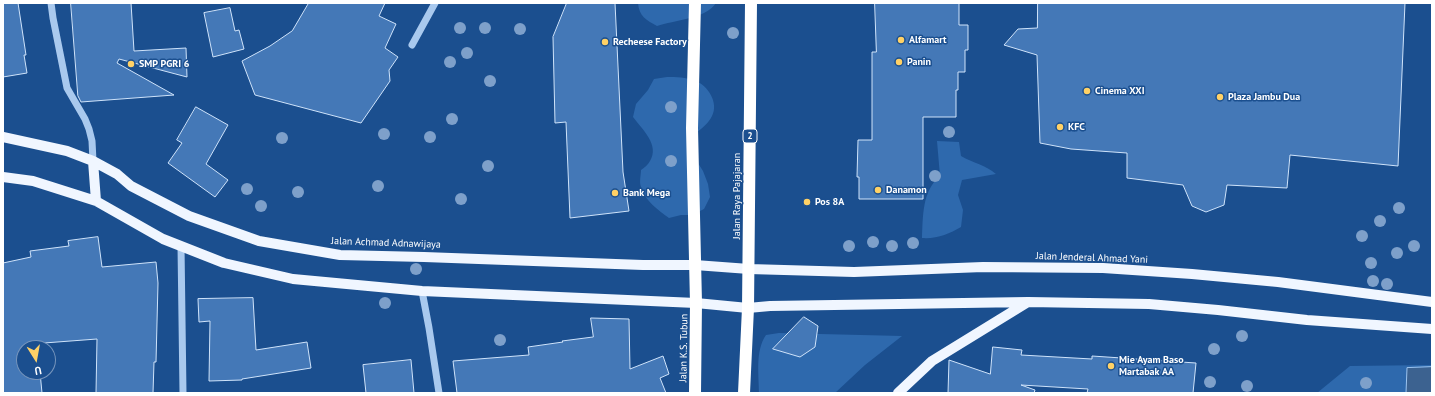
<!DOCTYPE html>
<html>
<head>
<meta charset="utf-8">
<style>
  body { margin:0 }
  #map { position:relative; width:1435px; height:396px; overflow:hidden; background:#1b4f8f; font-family:"PT Sans",sans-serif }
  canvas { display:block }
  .frame { position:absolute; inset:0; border:4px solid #fff; pointer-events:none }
  .north { position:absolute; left:16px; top:340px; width:40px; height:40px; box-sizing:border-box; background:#1b4f8f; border:1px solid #7695bc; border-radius:50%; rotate:169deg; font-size:11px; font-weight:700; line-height:16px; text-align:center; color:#fff }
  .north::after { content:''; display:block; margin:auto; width:14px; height:18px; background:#ffd166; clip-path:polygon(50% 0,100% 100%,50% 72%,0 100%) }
</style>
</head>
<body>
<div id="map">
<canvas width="1435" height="396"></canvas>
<div class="frame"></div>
<div class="north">U</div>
</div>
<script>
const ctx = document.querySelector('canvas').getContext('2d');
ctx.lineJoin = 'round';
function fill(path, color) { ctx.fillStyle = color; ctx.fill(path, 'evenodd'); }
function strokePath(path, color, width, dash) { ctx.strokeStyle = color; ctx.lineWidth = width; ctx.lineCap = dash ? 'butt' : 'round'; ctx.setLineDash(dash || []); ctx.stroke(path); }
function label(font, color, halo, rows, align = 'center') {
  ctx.font = font + ' "PT Sans",sans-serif'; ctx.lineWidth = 3; ctx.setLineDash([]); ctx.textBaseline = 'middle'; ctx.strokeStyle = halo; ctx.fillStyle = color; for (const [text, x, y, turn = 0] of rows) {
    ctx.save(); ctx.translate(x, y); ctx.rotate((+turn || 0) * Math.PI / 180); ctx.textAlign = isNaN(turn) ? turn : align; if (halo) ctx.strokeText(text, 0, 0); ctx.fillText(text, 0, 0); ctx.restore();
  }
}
fill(new Path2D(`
  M638 3H716C706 19 674 20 657 26 646 20 639 16 638 3Z
  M667 77C676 77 686 77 695 81 708 85 719 103 712 116 709 123 701 129 695 134L696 160 703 171 708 184 710 197 704 209 692 215H681L669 218C658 210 645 201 641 187 639 182 641 175 641 170 644 168 648 165 650 161 660 145 642 129 633 117L636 104 648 90 654 79Z
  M937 141 959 142 961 156C973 163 986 165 996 174L962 180 958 195 963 210 961 227C949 234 937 239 922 238 923 216 922 191 940 176Z
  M779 333 902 336 865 365 835 393H759C759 374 755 351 766 335Z
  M1432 365V393H1317L1350 366Z`), '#2e69ad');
const water = new Path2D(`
  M1432 367V393H1406L1407 368Z`);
fill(water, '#3c6290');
strokePath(water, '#9cc4f0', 1);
const building = new Path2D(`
  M3 3H18L26 55H24L27 73 3 77Z
  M71 3H131L134 51 186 48 187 77 119 59 117 63 174 95 81 102 78 96Z
  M309 3H385L379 16 396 24 385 48 398 57 389 70 390 81 361 123 255 95 242 61 270 46 292 31Z
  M567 3H615L623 172 629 211 570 218 566 122 555 123 553 37Z
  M875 3H959V25H968V50H965V72H958V90H956V117H923V199H859V177H857L858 140H872V52H876Z
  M1038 3H1405L1398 166 1290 155 1287 188 1227 185 1224 205 1206 212 1192 206 1183 185 1127 178V153L1071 149 1040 143 1037 55 1004 45 1018 29 1037 28Z
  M230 8 235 31 239 30 244 49 213 57 204 13Z
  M196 107 228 125 206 164 228 180 215 197 168 163 182 143 177 140Z
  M98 237 102 267 156 262 158 283 156 362H154L153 393H96L97 339 44 343V348H24V372H40L42 393H3V263L31 257 30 251 69 246 68 241Z
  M253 298 256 350 307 342 311 368 242 379V380L209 381 210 321 199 322 198 299Z
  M804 317 818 326 815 347 800 357 773 349Z
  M591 318 629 319 630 369 663 356 669 374 660 378 666 393H457L453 361 529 355 528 347 563 342 562 341 593 337Z
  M993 347 1022 350 1021 355 1092 359V356L1196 363 1193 393H1087L1088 389 1021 385 1035 390 1034 393H948L949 360 990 374Z
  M411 360 414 393H366L363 365Z`);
fill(building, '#4478b7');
strokePath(building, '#cfe3fa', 1);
strokePath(new Path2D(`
  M51 3 53 18 67 88 85 119 89 129 92 141 93 161
  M412 45 435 3
  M181 246 183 393
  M422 291 429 328 439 393`), '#a9c9ee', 7);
strokePath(new Path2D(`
  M3 137 67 151 93 161 117 174 131 186 189 216 259 241 340 255 424 257 643 265H695L749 269 854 272 983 267 1103 268 1192 274 1278 282 1432 302
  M93 161 96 201
  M3 177 33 181 96 201 163 239 224 263 293 279 422 291 696 303 748 308 770 306 1028 302 1149 304 1218 310 1307 320 1432 329
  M898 393 932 361 1028 302`), '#f0f6ff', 10);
strokePath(new Path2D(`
  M695 393 696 303 692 128 695 3
  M744 393 748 308 751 3`), '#fff', 12);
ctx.fillStyle = '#7ea0ca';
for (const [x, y] of [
  [460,28],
  [485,28],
  [520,29],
  [733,33],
  [467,53],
  [450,62],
  [490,81],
  [671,107],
  [452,119],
  [949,132],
  [384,134],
  [430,137],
  [282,138],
  [671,161],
  [488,166],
  [935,176],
  [378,186],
  [247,189],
  [298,192],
  [461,199],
  [261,206],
  [1399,208],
  [1380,221],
  [1362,236],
  [873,242],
  [913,243],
  [849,246],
  [892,246],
  [1414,246],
  [1397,253],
  [1371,263],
  [416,269],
  [1373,281],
  [1387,284],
  [385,303],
  [1242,336],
  [500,340],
  [1214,349],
  [1210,382],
  [1366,383],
  [1247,386]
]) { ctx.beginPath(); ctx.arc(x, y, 6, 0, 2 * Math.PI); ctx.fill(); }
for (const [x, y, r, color] of [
  [901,40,4,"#ffd166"],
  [605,42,4,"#ffd166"],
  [899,62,4,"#ffd166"],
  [131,64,4,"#ffd166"],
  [1087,91,4,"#ffd166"],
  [1220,97,4,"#ffd166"],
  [1060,127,4,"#ffd166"],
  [878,190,4,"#ffd166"],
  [615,193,4,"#ffd166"],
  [807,202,4,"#ffd166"],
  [1111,366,4,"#ffd166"]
]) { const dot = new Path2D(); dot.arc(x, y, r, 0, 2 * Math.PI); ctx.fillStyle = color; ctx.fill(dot); strokePath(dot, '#1b4f8f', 1.5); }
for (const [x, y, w] of [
  [750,136,14]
]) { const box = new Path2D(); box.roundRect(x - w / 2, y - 7, w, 14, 3); ctx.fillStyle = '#1b4f8f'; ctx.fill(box); strokePath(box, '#fff', 1); }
label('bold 9px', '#fff', null, [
  ["2",750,136]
]);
label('bold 10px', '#fff', '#1b4f8f', [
  ["Alfamart",909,40],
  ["Recheese Factory",613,42],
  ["Panin",907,62],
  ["SMP PGRI 6",139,64],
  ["Cinema XXI",1095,91],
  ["Plaza Jambu Dua",1228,97],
  ["KFC",1068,127],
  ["Danamon",886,190],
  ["Bank Mega",623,193],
  ["Pos 8A",815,202],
  ["Mie Ayam Baso",1119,360],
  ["Martabak AA",1119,372]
], 'left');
label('10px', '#fff', '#1b4f8f', [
  ["Jalan Raya Pajajaran",737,196,-90],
  ["Jalan Achmad Adnawijaya",386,243,2],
  ["Jalan Jenderal Ahmad Yani",1092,258,2],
  ["Jalan K.S. Tubun",684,348,-89]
]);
</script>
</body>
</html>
